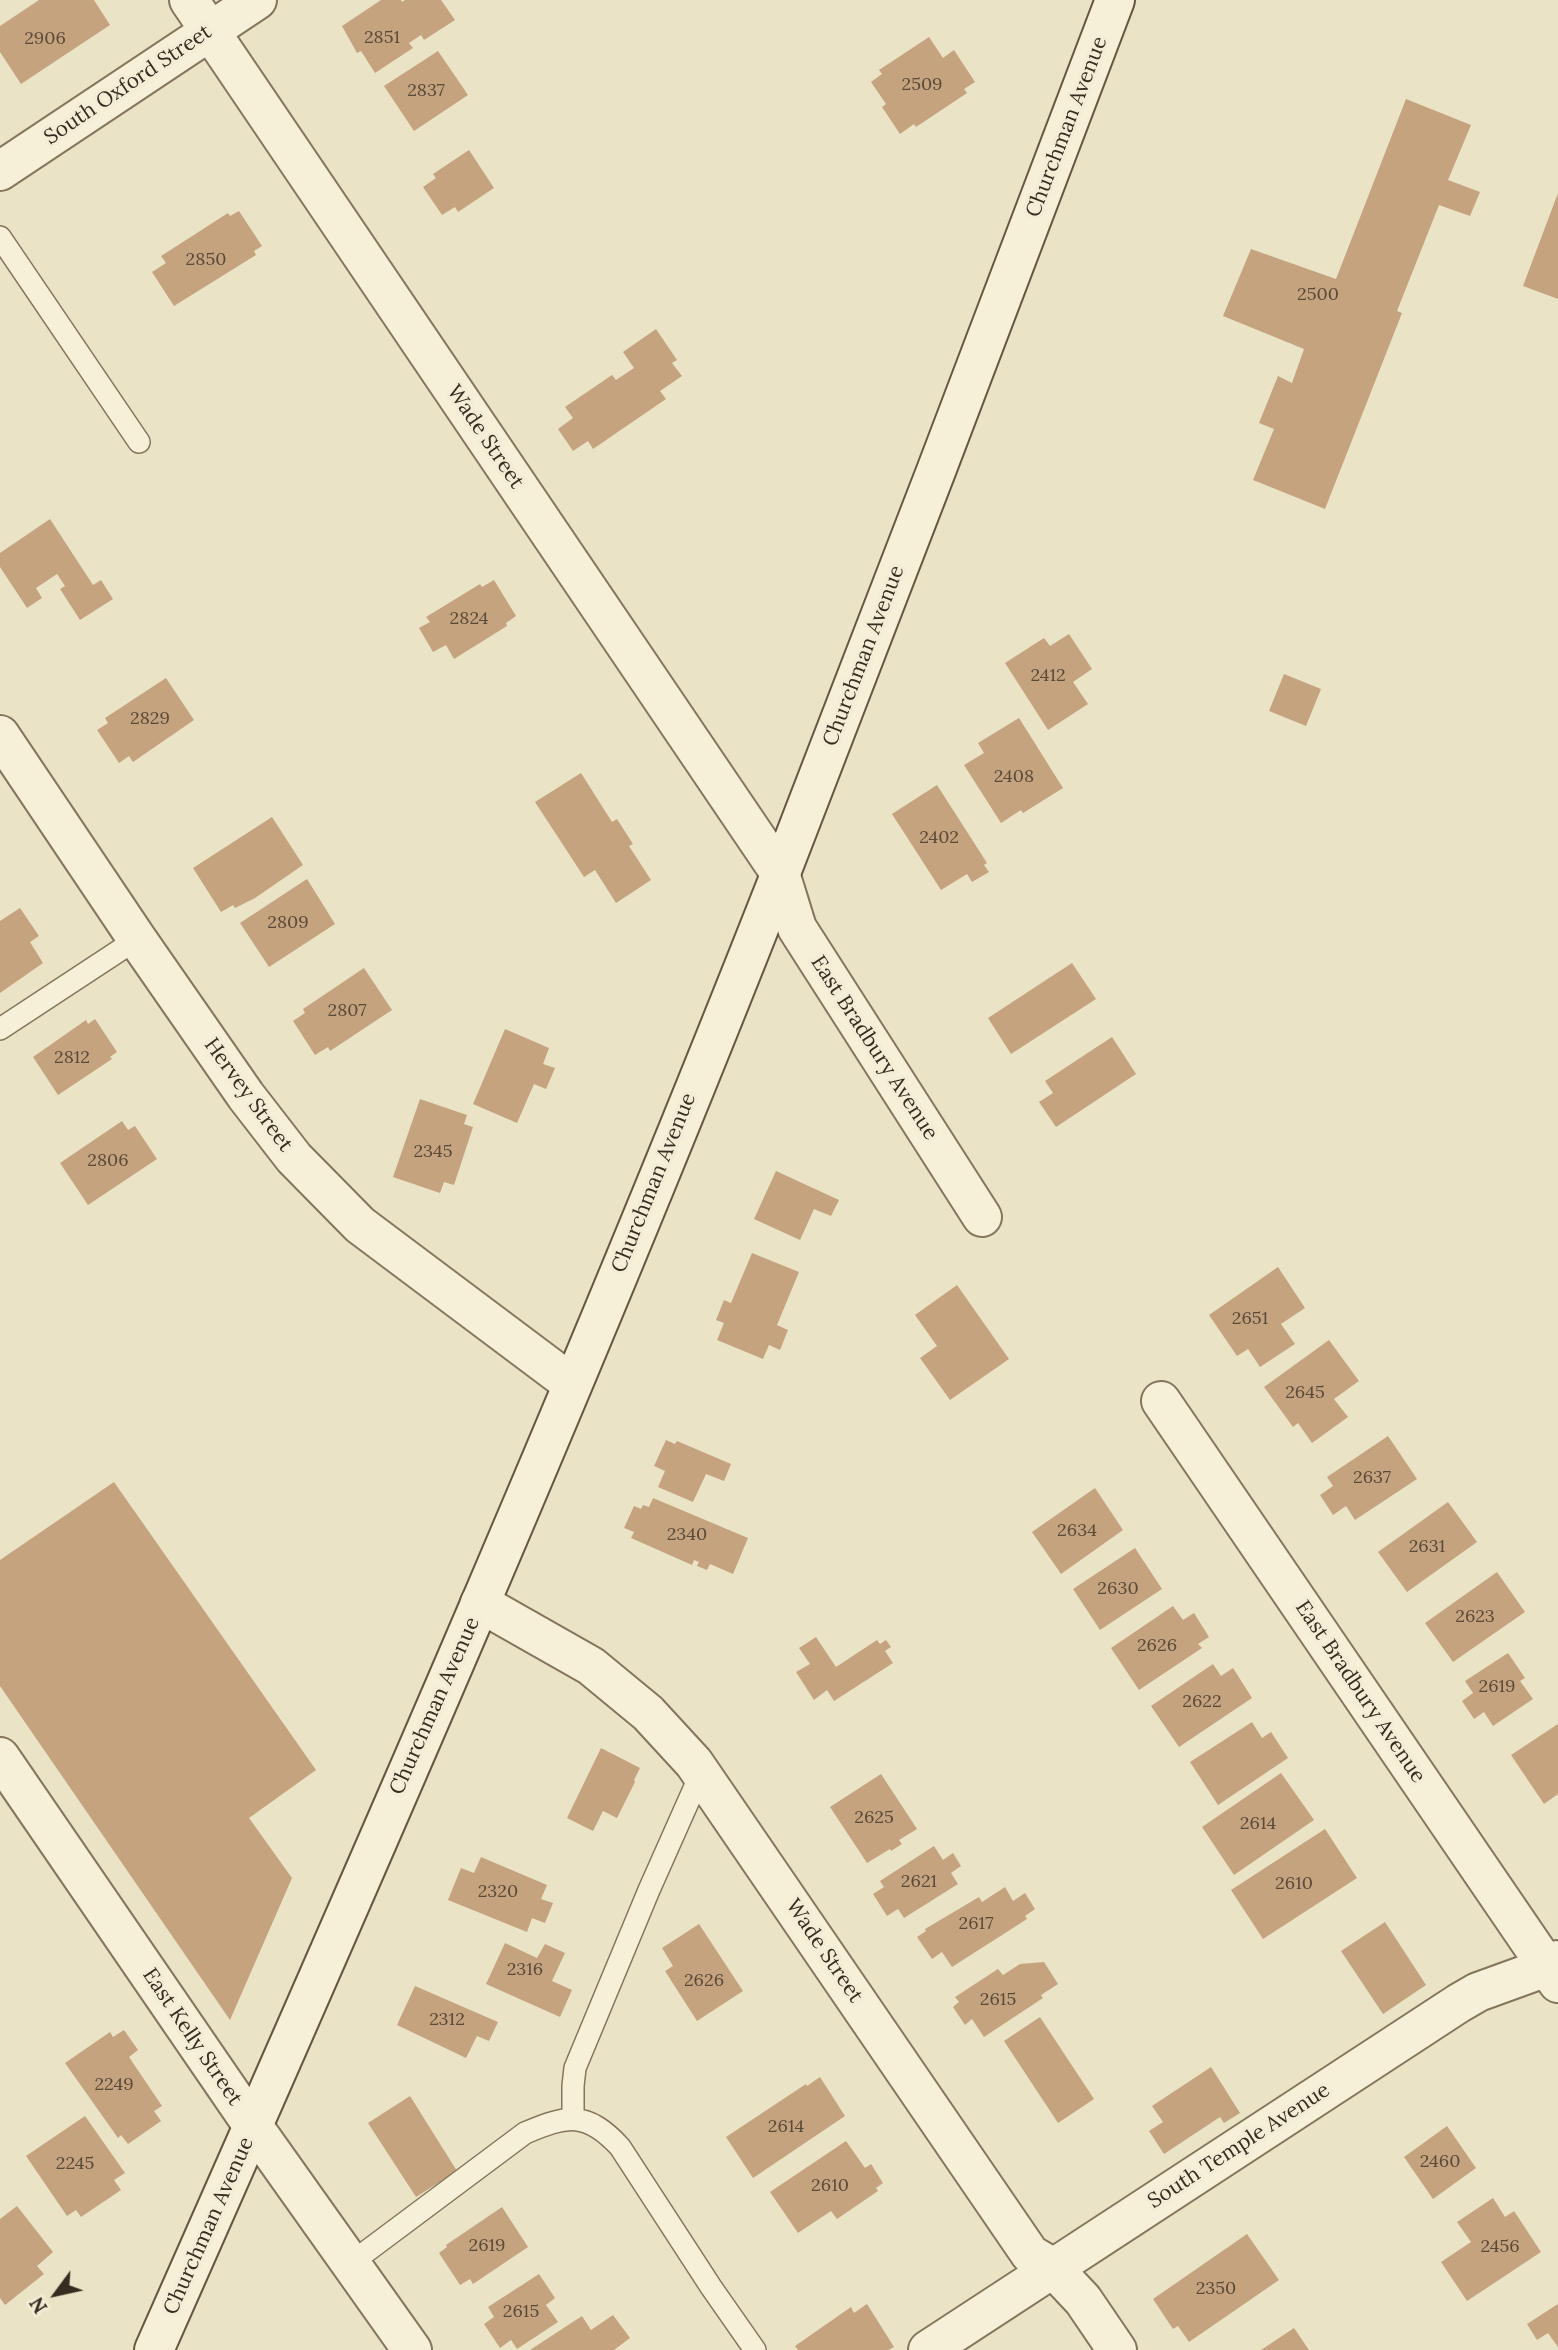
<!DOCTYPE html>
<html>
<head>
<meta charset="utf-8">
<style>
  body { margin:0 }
  #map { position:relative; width:1558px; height:2350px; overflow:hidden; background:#eae3c6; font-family:Lora,serif }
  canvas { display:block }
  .north { position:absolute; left:21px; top:2259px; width:70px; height:70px; -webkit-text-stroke:5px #f3edd5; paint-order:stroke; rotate:237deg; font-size:19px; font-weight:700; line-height:28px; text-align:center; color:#362c20 }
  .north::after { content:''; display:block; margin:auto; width:24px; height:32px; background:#362c20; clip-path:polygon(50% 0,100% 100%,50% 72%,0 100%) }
</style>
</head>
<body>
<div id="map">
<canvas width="1558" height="2350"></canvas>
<div class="north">N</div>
</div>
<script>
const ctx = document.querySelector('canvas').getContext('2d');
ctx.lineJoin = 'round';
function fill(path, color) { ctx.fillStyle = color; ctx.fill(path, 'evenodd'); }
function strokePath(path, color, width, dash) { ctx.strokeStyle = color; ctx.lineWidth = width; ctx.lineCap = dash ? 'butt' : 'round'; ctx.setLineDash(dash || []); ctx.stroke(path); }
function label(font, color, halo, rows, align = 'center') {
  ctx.font = font + ' Lora,serif'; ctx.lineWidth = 7; ctx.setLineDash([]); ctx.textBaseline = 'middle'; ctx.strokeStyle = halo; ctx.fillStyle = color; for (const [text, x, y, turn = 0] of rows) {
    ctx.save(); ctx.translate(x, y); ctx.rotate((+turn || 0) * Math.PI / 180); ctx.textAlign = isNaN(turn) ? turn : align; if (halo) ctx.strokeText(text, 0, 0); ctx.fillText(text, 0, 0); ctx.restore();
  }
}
fill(new Path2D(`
  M39 0H94L110 25 21 84 0 52V26Z
  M381 0H401L402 2 405 0H441L455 20 424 40 421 35 409 43 413 48 375 73 361 51 357 53 342 26Z
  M929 37 943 58 954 50 975 82 964 89 967 93 916 127 914 124 900 134 882 107 886 104 871 82 882 74 879 70Z
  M438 51 468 95 414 131 384 86Z
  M1406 99 1471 125 1448 180 1480 192 1470 216 1439 205 1397 311 1402 313 1325 509 1253 480 1274 429 1259 423 1278 376 1292 383 1304 349 1223 316 1251 249 1336 279Z
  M469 150 494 188 458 212 455 207 442 215 423 187 436 178 433 174Z
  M1558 193V299L1523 286Z
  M239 211 262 246 254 251 256 255 174 306 152 272 166 263 161 256 228 213 230 216Z
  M656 329 677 360 672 363 682 376 660 391 666 399 593 449 588 441 573 451 558 429 573 418 565 407 612 375 616 380 634 368 623 352Z
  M50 519 93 585 101 580 113 599 80 620 60 589 65 586 57 574 36 588 42 598 27 608 0 567V553Z
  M494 580 516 616 506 623 507 626 454 659 446 645 433 652 419 628 430 622 426 617 480 584 482 587Z
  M1069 634 1092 669 1073 682 1088 704 1048 730 1005 663 1044 638 1050 646Z
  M1284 674 1321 689 1306 726 1269 711Z
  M166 678 194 720 133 762 129 756 119 763 97 730 108 723 105 718Z
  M1019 718 1063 788 1023 813 1021 810 1001 823 964 765 984 753 978 743Z
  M581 773 612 822 617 819 633 844 629 846 651 880 616 903 595 870 584 877 535 802Z
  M937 785 987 863 984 865 989 872 972 882 967 874 941 890 892 814Z
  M272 817 303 865 255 898 235 908 233 905 221 912 193 868Z
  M307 879 335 924 269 967 240 923Z
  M20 908 39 936 30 942 43 963 0 993V921Z
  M1072 963 1096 999 1011 1054 988 1018Z
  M364 968 392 1010 330 1051 328 1047 315 1055 293 1021 305 1013 303 1009Z
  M95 1019 117 1052 110 1057 112 1059 58 1095 33 1057 86 1020 88 1024Z
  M505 1029 549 1048 543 1064 555 1068 546 1089 534 1084 517 1123 473 1104Z
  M1112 1037 1136 1074 1056 1127 1039 1102 1053 1093 1045 1081Z
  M420 1099 467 1115 464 1124 473 1127 454 1185 444 1182 440 1193 393 1177Z
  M122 1121 128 1130 135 1126 157 1159 88 1205 60 1163Z
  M776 1171 839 1200 831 1216 814 1209 800 1240 754 1219Z
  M752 1253 799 1272 777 1325 788 1330 780 1350 769 1345 763 1359 717 1340 724 1323 716 1320 724 1300 731 1303Z
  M1278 1267 1305 1308 1281 1324 1295 1344 1260 1367 1248 1349 1237 1356 1209 1315Z
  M957 1285 1009 1359 950 1400 920 1358 937 1346 915 1315Z
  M1329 1340 1359 1381 1334 1399 1348 1417 1312 1443 1298 1423 1293 1427 1264 1387Z
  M1388 1436 1417 1479 1355 1520 1346 1506 1333 1515 1320 1495 1333 1486 1327 1477Z
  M666 1440 675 1444 677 1441 731 1464 724 1481 706 1474 693 1502 658 1487 665 1471 654 1466Z
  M114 1482 316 1770 249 1818 292 1878 230 2020 0 1686V1560Z
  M1095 1488 1123 1530 1061 1574 1032 1532Z
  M653 1498 748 1538 733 1574 710 1564 707 1570 697 1566 699 1562 694 1560 692 1565 631 1538 634 1532 624 1528 634 1506 641 1509 643 1505 649 1507Z
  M1448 1502 1477 1542 1407 1592 1378 1552Z
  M1135 1548 1162 1589 1100 1630 1073 1589Z
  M1497 1572 1525 1612 1453 1662 1425 1623Z
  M1173 1606 1183 1620 1194 1613 1209 1637 1198 1644 1202 1648 1139 1690 1111 1648Z
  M816 1637 836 1667 877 1640 880 1644 886 1640 891 1647 885 1651 893 1663 834 1701 827 1690 814 1700 796 1672 810 1664 799 1648Z
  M1508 1653 1525 1678 1520 1681 1533 1699 1493 1726 1484 1712 1474 1719 1462 1701 1473 1693 1465 1681Z
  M1213 1664 1221 1676 1233 1668 1252 1698 1179 1747 1151 1706Z
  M1252 1722 1262 1738 1271 1732 1288 1758 1218 1805 1190 1762Z
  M1558 1724V1794L1544 1804 1511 1755Z
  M601 1748 640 1768 634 1780 635 1782 617 1818 603 1811 593 1831 567 1818Z
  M1281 1773 1314 1820 1234 1875 1202 1827Z
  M881 1774 917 1829 899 1840 902 1844 891 1851 890 1849 867 1863 830 1807Z
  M1325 1829 1357 1878 1263 1939 1231 1890Z
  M934 1846 943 1860 953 1853 961 1866 951 1873 958 1884 904 1918 898 1909 887 1916 873 1894 884 1887 880 1881Z
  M481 1857 547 1885 541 1899 553 1903 545 1923 532 1918 527 1932 448 1900 461 1868 474 1873Z
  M1005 1887 1013 1901 1025 1893 1035 1909 1025 1916 1027 1919 952 1967 942 1952 932 1959 917 1937 926 1931 925 1929 979 1897 982 1902Z
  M1385 1922 1426 1985 1383 2014 1341 1951Z
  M699 1924 743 1991 697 2021 665 1971 673 1966 662 1948Z
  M505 1943 537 1958 545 1944 565 1953 552 1981 572 1990 560 2017 486 1984Z
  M1044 1962 1058 1984 1041 1995 1043 1998 984 2037 972 2019 965 2025 953 2007 959 2002 955 1997 998 1969 1003 1975 1020 1964Z
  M415 1986 498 2022 489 2041 477 2036 466 2058 397 2025Z
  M1040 2017 1094 2099 1058 2123 1004 2041Z
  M124 2030 138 2050 129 2057 162 2106 154 2111 161 2121 128 2144 121 2135 118 2138 65 2063 110 2032 113 2037Z
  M1211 2067 1240 2113 1224 2123 1220 2117 1164 2154 1149 2131 1163 2122 1152 2106Z
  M820 2077 845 2116 753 2178 726 2137 806 2084 807 2086Z
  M410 2096 457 2171 416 2197 368 2123Z
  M85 2116 125 2173 114 2180 121 2190 81 2217 76 2210 67 2216 26 2156Z
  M1447 2126 1476 2168 1433 2199 1404 2157Z
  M846 2141 865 2168 871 2164 883 2183 876 2188 878 2191 837 2219 831 2211 798 2233 770 2192Z
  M1493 2198 1505 2217 1514 2211 1541 2252 1467 2301 1441 2262 1471 2242 1457 2222Z
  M17 2206 53 2252 37 2266 44 2274 5 2305 0 2298V2219Z
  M502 2207 528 2247 473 2284 470 2279 460 2285 439 2253 447 2247 446 2245Z
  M1247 2234 1279 2280 1189 2342 1178 2326 1173 2329 1153 2299Z
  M539 2274 555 2298 546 2305 558 2322 517 2349 511 2340 500 2348 484 2324 494 2317 488 2307Z
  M867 2304 894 2347 888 2350H798L795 2346 851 2307 854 2313Z
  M1558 2304V2347L1548 2333 1537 2340 1527 2324Z
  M613 2315 630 2338 614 2350H530L582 2316 591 2330Z
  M1294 2328 1309 2350H1261Z`), '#c5a37f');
const lane = new Path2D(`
  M0 237 139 442
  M0 1029 137 939
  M573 2119V2086L575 2068 649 1890 701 1773
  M351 2263 525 2133C567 2115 587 2111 620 2147L711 2287 755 2350`);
const street = new Path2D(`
  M189 0 780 873 797 928 982 1217
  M0 171 257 0
  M0 735 137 939 246 1096 294 1158 360 1225 572 1384
  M1161 1401 1558 1983
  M480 1603 591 1666 648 1713 694 1763 1030 2254 1052 2267 1083 2300 1117 2350
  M0 1757 253 2126 412 2350
  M928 2350 1459 2003 1478 1992 1547 1967 1558 1960`);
const secondary = new Path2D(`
  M154 2350C371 1860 586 1369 782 870 895 581 1005 290 1115 0`);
strokePath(lane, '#84755d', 24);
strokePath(street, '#84755d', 42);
strokePath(secondary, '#665740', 42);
strokePath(lane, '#f6f0d9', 21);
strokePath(street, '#f6f0d9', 38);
strokePath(secondary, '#f6f0d9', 38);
label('18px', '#5a4a38', null, [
  ["2851",382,38],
  ["2906",45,39],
  ["2509",922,85],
  ["2837",426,91],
  ["2850",206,260],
  ["2500",1318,295],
  ["2824",469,619],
  ["2412",1048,676],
  ["2829",150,719],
  ["2408",1014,777],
  ["2402",939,838],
  ["2809",288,923],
  ["2807",347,1011],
  ["2812",72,1058],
  ["2345",433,1152],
  ["2806",108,1161],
  ["2651",1250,1319],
  ["2645",1305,1393],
  ["2637",1372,1478],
  ["2634",1077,1531],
  ["2340",687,1535],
  ["2631",1427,1547],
  ["2630",1118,1589],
  ["2623",1475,1617],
  ["2626",1157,1646],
  ["2619",1497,1687],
  ["2622",1202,1702],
  ["2625",874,1818],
  ["2614",1258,1824],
  ["2621",919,1882],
  ["2610",1294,1884],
  ["2320",498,1892],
  ["2617",976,1924],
  ["2316",525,1970],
  ["2626",704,1981],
  ["2615",998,2000],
  ["2312",447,2020],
  ["2249",114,2085],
  ["2614",786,2127],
  ["2460",1440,2162],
  ["2245",75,2164],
  ["2610",830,2186],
  ["2619",487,2246],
  ["2456",1500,2247],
  ["2350",1216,2289],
  ["2615",521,2312]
]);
label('21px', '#362c20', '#f3edd5', [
  ["South Oxford Street",128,85,-34],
  ["Churchman Avenue",1067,127,-69],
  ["Wade Street",485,437,56],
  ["Churchman Avenue",864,656,-69],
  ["East Bradbury Avenue",874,1048,57],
  ["Hervey Street",248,1095,54],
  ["Churchman Avenue",654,1183,-68],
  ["East Bradbury Avenue",1360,1692,56],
  ["Churchman Avenue",435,1706,-66],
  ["Wade Street",824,1951,56],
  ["East Kelly Street",192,2037,56],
  ["South Temple Avenue",1239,2146,-33],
  ["Churchman Avenue",209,2226,-66]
]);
</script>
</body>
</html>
